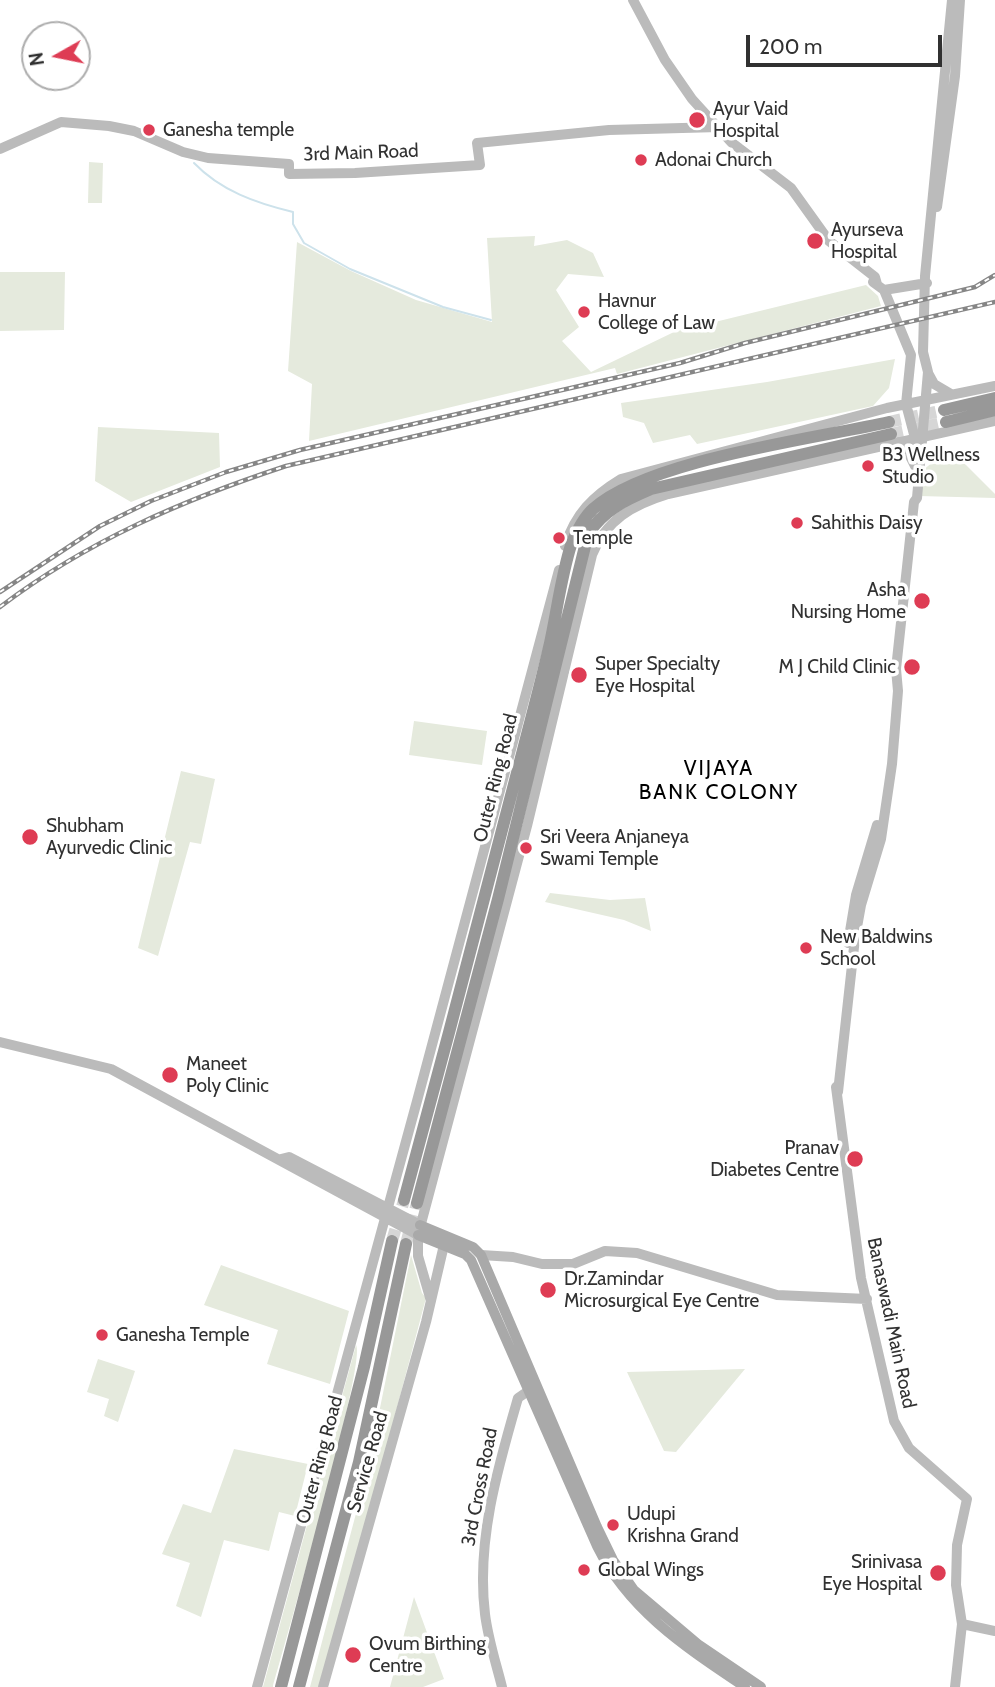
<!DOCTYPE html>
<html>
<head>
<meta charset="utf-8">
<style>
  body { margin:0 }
  #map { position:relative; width:995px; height:1687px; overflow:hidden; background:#fff; font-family:Cabin,sans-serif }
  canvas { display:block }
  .north { position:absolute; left:21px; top:21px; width:70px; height:70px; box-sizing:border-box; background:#fff; border:2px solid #adadad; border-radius:50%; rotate:261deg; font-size:19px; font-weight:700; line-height:28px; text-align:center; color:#313131 }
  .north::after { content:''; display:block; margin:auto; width:24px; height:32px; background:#de3c54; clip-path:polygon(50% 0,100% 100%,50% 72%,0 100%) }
  .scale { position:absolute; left:746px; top:35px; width:196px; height:32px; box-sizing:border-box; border:4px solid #313131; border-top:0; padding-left:9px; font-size:21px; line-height:24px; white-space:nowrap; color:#313131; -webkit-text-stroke:5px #fff; paint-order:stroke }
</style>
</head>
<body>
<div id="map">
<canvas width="995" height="1687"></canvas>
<div class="north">N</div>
<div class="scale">200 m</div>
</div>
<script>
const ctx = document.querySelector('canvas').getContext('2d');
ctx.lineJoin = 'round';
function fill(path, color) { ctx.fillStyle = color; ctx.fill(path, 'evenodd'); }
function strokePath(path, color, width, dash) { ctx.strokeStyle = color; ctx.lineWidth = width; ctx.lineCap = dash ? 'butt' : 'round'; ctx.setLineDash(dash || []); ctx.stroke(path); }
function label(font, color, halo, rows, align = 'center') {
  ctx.font = font + ' Cabin,sans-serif'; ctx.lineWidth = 7; ctx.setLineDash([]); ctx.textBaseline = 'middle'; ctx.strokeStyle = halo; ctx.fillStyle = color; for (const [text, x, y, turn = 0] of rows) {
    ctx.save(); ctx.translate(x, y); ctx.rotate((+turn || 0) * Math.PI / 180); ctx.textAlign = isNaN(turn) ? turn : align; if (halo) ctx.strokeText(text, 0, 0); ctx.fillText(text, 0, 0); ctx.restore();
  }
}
fill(new Path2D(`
  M89 162 103 163 102 203H88Z
  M535 236 534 246 567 240 593 253 604 277 568 274 556 290 579 327 562 341 591 372 674 332 866 285 878 296 881 306 617 374 615 368 309 441 312 384 288 371 297 242 351 271 416 300 492 322 487 238Z
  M0 272H65L64 330 0 331Z
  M895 359 889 388 873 406 697 444 690 435 653 443 644 423 623 417 621 403 767 382Z
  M98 427 219 433 220 467 131 502 95 481Z
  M949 448 995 494V498L919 496 921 472Z
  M414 721 487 731 482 765 409 755Z
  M181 771 215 779 201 844 190 842 158 956 138 948Z
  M550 893 610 900 645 898 651 931 624 920 545 902Z
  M411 1255 422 1293 426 1298 323 1687H310L367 1472Z
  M221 1265 349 1311 330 1384 267 1364 278 1330 204 1305Z
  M356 1345C367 1361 284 1647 273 1687H263Z
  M98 1359 135 1371 118 1422 104 1416 109 1399 87 1392Z
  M745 1369 676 1452 664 1451 627 1372Z
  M234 1449 308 1464 295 1516 279 1512 269 1551 224 1540 201 1617 176 1606 190 1563 162 1554 183 1504 211 1513Z
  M414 1597 444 1679 423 1687H390Z`), '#e5eadd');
strokePath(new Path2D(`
  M194 163C221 191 256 203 293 212V224L304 243 350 269 443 307 491 320`), '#cde2eb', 2);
strokePath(new Path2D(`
  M889 422 944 410
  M891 434 946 422
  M392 1241 404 1200
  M406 1244 417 1203`), '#d6d6d6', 12, [12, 6]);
strokePath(new Path2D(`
  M633 0 665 60 692 99 731 142 791 188 829 241 875 277 877 284
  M0 149 61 122 109 126 134 131 183 152 208 158 289 164V174L355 173 480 165 477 143 609 130 719 127
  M937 207 955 76 960 0
  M873 282 884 290 911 355 906 404 916 442
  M884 290 927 283
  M928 373 934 384 951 394
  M899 442 907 450 915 466
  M565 546C575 514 593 496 621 479L887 408 995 386
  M848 943 856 895 877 825
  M0 1042 111 1069 418 1235
  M836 1087 861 1278 894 1421 909 1448 967 1499 957 1545 956 1585 962 1624 995 1631
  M838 1092 855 938 861 905 881 839 892 764 898 691 896 669 914 502 917 498 928 372 923 352 925 276 952 0
  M281 1159 289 1157 420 1225
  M481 1255 513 1257 542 1264H573L605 1251 637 1253 777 1295 867 1299
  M431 1301 418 1256V1235L527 826 592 555C606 520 632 505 668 494L995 421
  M257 1687C360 1315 460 943 559 570
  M323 1687 426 1322 444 1245
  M502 1687C496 1663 488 1639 485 1614 476 1541 498 1467 518 1398L534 1387
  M955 1687 962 1624`), '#bbb', 10);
strokePath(new Path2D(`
  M420 1225 473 1247 481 1255 597 1527 613 1560 634 1590 699 1645 761 1687
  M418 1235 465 1254 471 1260 597 1546C629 1611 687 1648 745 1687`), '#a9a9a9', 10);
strokePath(new Path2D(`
  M944 410 995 398
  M946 422 995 410
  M404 1200C445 1049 485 897 524 746 533 711 542 678 550 643 557 611 561 577 571 545 576 533 583 518 593 509 647 460 813 439 889 422
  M417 1203 498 899 588 534C604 510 625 500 651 489L891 434
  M281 1687 364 1367 392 1241
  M299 1687 359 1462 406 1244`), '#989898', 12);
const rail = new Path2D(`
  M0 592 100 526 151 501 226 472 300 450 680 363 745 343 975 287 995 275
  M0 607C87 541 183 500 286 466L995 302`);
strokePath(rail, '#868686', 4.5);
strokePath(rail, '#fff', 2, [5]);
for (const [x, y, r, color] of [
  [697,120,9,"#de3c54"],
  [149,130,7,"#de3c54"],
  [641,160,7,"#de3c54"],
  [815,241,9,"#de3c54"],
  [584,312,7,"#de3c54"],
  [868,466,7,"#de3c54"],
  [797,523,7,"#de3c54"],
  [559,538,7,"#de3c54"],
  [922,601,9,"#de3c54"],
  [912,667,9,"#de3c54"],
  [579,675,9,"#de3c54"],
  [30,837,9,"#de3c54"],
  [526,848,7,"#de3c54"],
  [806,948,7,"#de3c54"],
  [170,1075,9,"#de3c54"],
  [855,1159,9,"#de3c54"],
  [548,1290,9,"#de3c54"],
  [102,1335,7,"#de3c54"],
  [613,1525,7,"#de3c54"],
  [584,1570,7,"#de3c54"],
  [938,1573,9,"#de3c54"],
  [353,1655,9,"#de3c54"]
]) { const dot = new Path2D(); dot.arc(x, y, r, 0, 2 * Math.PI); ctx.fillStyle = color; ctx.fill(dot); strokePath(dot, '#fff', 2.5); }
label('19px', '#313131', '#fff', [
  ["Ayur Vaid",713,109],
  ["Hospital",713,131],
  ["Ganesha temple",163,130],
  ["Adonai Church",655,160],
  ["Ayurseva",831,230],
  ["Hospital",831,252],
  ["Havnur",598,301],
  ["College of Law",598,323],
  ["B3 Wellness",882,455],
  ["Studio",882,477],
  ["Sahithis Daisy",811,523],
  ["Temple",573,538],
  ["Asha",906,590,"right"],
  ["Nursing Home",906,612,"right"],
  ["Super Specialty",595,664],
  ["Eye Hospital",595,686],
  ["M J Child Clinic",896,667,"right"],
  ["Shubham",46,826],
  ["Ayurvedic Clinic",46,848],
  ["Sri Veera Anjaneya",540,837],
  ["Swami Temple",540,859],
  ["New Baldwins",820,937],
  ["School",820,959],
  ["Maneet",186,1064],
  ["Poly Clinic",186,1086],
  ["Pranav",839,1148,"right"],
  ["Diabetes Centre",839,1170,"right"],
  ["Dr.Zamindar",564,1279],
  ["Microsurgical Eye Centre",564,1301],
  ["Ganesha Temple",116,1335],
  ["Udupi",627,1514],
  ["Krishna Grand",627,1536],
  ["Srinivasa",922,1562,"right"],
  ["Eye Hospital",922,1584,"right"],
  ["Global Wings",598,1570],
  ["Ovum Birthing",369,1644],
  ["Centre",369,1666]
], 'left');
label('19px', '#313131', '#fff', [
  ["3rd Main Road",361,153,-2],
  ["Outer Ring Road",496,778,-76],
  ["Banaswadi Main Road",891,1323,78],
  ["Outer Ring Road",320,1460,-75],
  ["Service Road",368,1462,-74],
  ["3rd Cross Road",480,1487,-79]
]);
ctx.letterSpacing = '2px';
label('21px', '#000', '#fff', [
  ["VIJAYA",719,769],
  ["BANK COLONY",719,793]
]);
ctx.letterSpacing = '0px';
</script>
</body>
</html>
